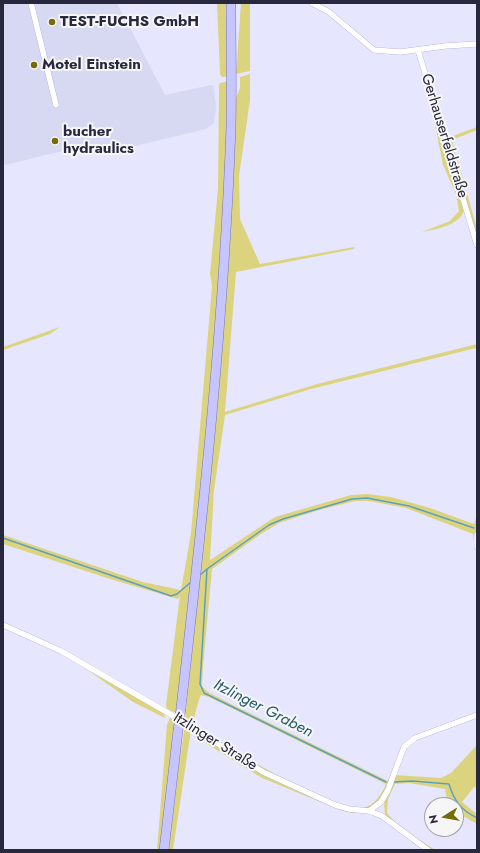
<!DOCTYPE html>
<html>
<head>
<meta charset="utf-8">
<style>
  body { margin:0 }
  #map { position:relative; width:480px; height:853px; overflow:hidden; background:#e6e7fe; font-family:Jost,sans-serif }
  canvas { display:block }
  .frame { position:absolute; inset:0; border:4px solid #27273d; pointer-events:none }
  .north { position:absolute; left:424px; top:797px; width:40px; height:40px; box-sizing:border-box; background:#f6f6f6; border:1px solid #a3a3ac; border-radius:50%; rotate:259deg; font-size:11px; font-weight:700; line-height:16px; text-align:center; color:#27273d }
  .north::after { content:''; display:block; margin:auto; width:14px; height:18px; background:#756c06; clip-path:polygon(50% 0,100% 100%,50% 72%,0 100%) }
</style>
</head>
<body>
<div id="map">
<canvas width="480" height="853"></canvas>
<div class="frame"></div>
<div class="north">N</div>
</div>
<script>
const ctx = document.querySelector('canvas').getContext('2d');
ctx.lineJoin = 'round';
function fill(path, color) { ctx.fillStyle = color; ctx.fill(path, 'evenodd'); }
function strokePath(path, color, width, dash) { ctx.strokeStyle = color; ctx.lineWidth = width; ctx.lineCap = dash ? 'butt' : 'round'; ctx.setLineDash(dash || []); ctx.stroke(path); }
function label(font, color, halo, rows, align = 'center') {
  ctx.font = font + ' Jost,sans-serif'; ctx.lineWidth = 4; ctx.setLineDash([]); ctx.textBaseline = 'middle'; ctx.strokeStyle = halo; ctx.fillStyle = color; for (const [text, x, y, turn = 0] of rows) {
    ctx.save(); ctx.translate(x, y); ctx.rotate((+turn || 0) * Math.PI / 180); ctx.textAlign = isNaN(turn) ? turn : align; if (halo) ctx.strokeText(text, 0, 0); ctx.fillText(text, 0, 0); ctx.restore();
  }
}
fill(new Path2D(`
  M3 3H117L165 95 211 85 214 86 216 107 214 123 206 129 102 154 91 148 83 146 5 165 3 155Z`), '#d7d8f2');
fill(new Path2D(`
  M217 3H226L229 76 222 77 220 74Z
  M241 3H250V71L236 74Z
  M250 74V100L239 176 240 219 260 264 354 247V249L236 272 225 412 317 384 477 344V348L472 349 311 389 225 415 214 490 210 560 275 517 351 495 367 494 391 497 430 508 474 524 477 515 475 549 473 534 406 508 369 501H355L319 510 279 523 261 534 212 569 203 667 202 686 208 692 231 704 388 781 396 759 385 792 380 799 372 806 365 809 344 806 253 765 185 720 219 389 228 268 236 98 240 88V77ZM201 695 209 697 386 784C382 794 373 807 362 808 330 811 221 744 194 723 194 717 198 701 201 695Z
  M229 81 227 150 212 389 178 706 176 713 167 709 166 705 180 595 178 599 110 579 3 544V535L143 582 181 590 191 533 212 286 210 274 218 188 219 85 220 83Z
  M430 99 464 210C461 225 434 230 422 232L450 221 459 211 456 194 443 165Z
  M477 127V130L452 140 477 229V238L447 138Z
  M60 327 50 334 3 350V347Z
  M3 627 53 648 164 713 165 718 133 702 85 668 52 649Z
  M170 718 175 720 162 850H157L167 725Z
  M185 726 191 730 173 850H169L179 762Z
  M196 734 201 735 252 767 359 812 352 813 340 810 262 778 194 736Z
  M476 746 477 788 474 787 462 802 477 814V824L456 812V805H448L445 789 409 783 395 784 388 799 387 813 399 826 435 850H430L385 816 384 802 394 775 441 778 451 773Z`), '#dcd37e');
strokePath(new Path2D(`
  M3 538 171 596 177 594 191 582
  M207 569 269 525 283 519 352 499 367 498 409 506 474 528
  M200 575 207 569 200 684 204 693 386 782
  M394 782 412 781 449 784C454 801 461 810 477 818`), '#5ea0be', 1.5);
const minor = new Path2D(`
  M31 3 56 105
  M312 3 329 12 374 50 400 52 445 46 477 44
  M418 50 477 245
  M477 535V547
  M3 625 61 651 177 718 263 772 335 805 349 809 369 811 382 816 428 850
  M369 811 381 802 388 790 404 747 415 738 477 715`);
const primary = new Path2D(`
  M181 708C203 515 224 322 231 127 232 86 231 45 231 3
  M164 850 178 731`);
strokePath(minor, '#9b9cd3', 6);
strokePath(primary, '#7675ba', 10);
strokePath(minor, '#fff', 5.5);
strokePath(primary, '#c6c5fe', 9);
const primaryBridge = new Path2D(`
  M178 731 181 708`);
strokePath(primaryBridge, '#7675ba', 10, []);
strokePath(primaryBridge, '#c6c5fe', 9);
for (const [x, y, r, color] of [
  [52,22,4,"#756c06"],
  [34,65,4,"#756c06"],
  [55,141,4,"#756c06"]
]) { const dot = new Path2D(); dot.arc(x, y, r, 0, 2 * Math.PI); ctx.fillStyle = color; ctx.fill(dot); strokePath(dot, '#f6f6f6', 1.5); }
label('bold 15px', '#27273d', '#f6f6f6', [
  ["TEST-FUCHS GmbH",60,22],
  ["Motel Einstein",42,65],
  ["bucher",63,132],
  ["hydraulics",63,149]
], 'left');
label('15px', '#27273d', '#f6f6f6', [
  ["Gerhauserfeldstraße",444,136,73],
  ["Itzlinger Straße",215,742,32]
]);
label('italic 16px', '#265b6d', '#f6f6f6', [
  ["Itzlinger Graben",263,709,27]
]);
</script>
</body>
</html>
